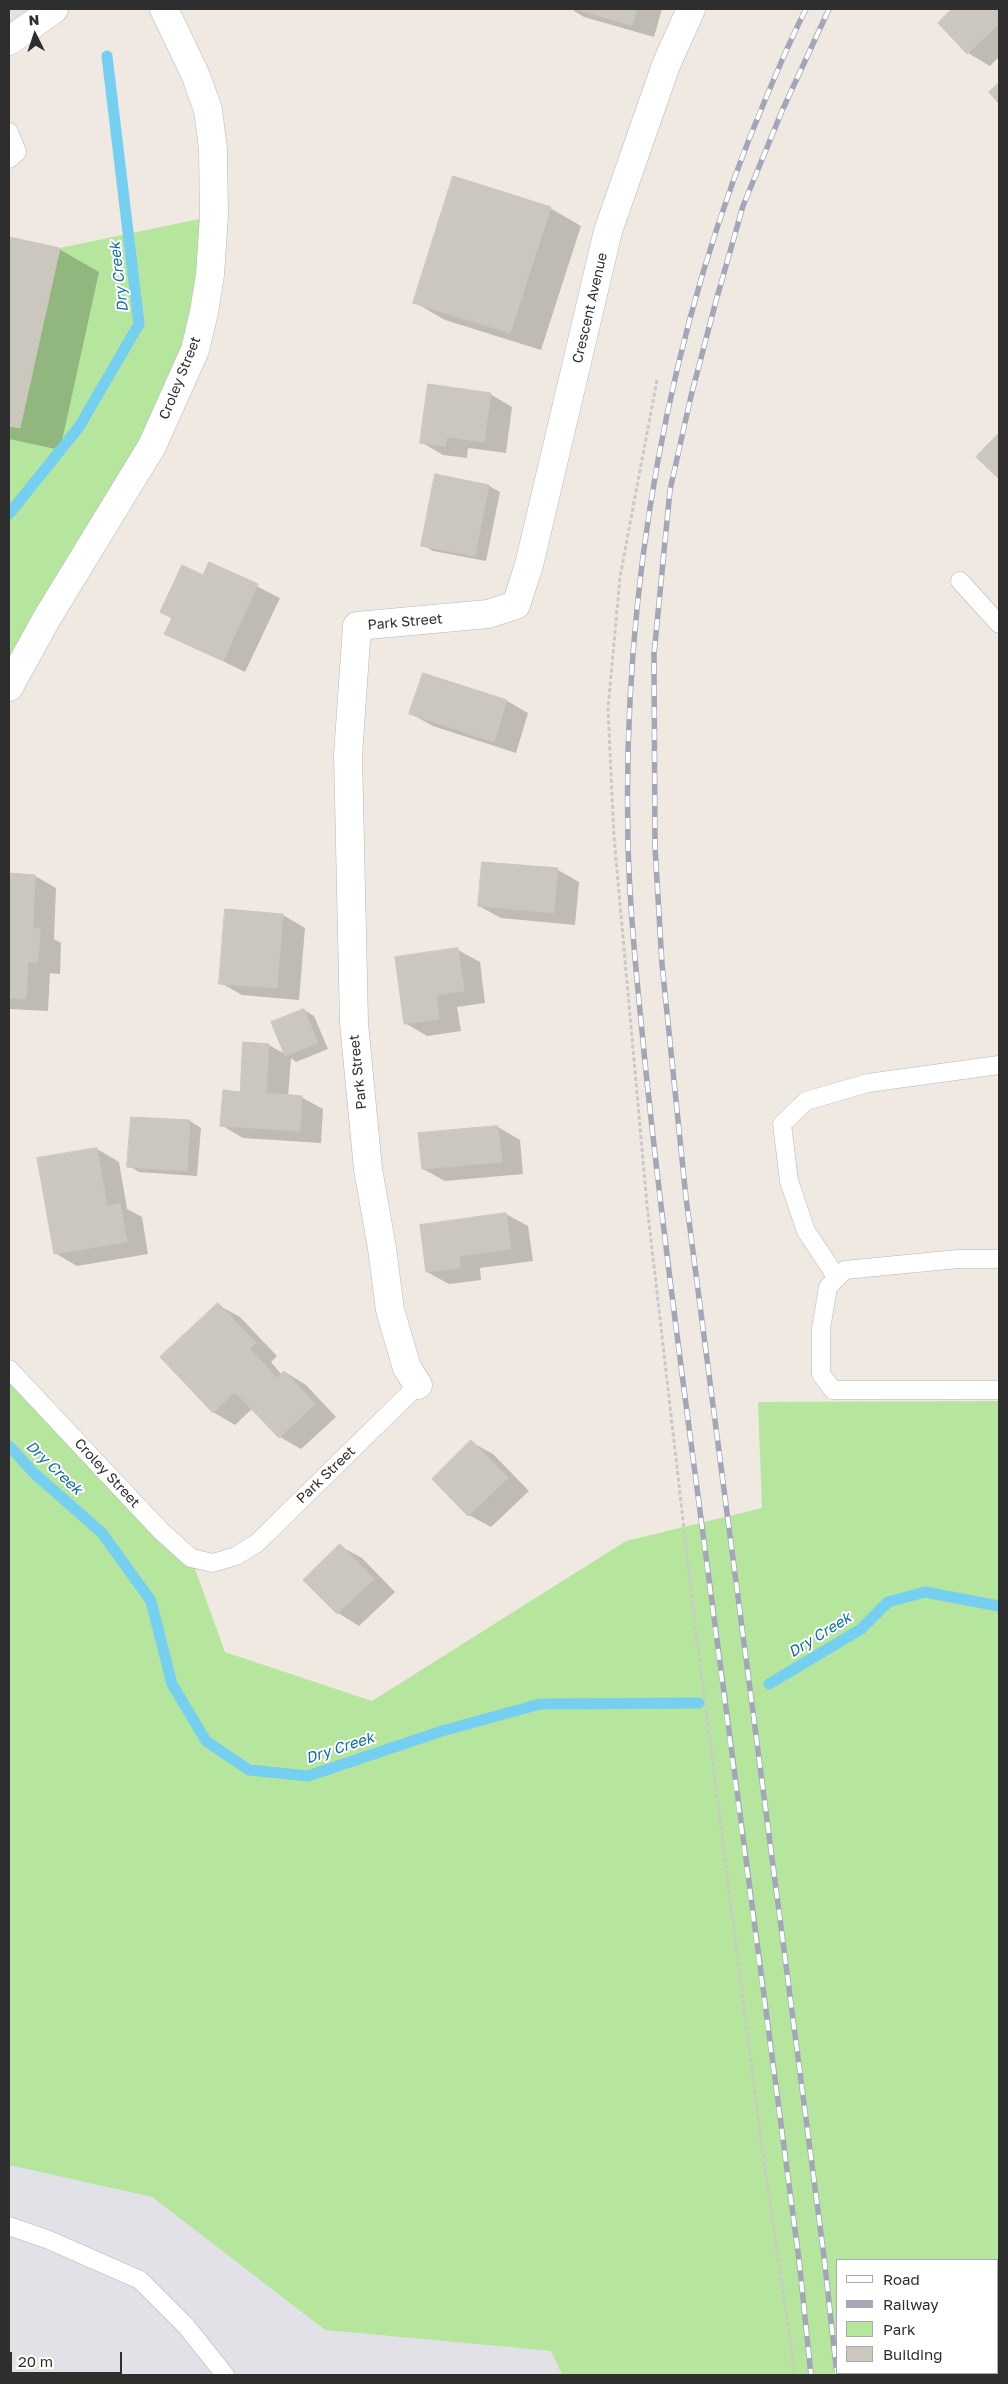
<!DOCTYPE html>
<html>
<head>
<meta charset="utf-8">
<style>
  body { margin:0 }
  #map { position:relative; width:1008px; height:2384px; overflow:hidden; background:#efe9e1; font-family:"Golos Text",sans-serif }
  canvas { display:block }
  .frame { position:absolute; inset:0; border:10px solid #2e2e2e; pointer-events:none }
  .legend { position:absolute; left:836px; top:2259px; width:162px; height:115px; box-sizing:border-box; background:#fff; border:1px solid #ababab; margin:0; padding:6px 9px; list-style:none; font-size:15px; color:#2e2e2e }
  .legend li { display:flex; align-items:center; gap:10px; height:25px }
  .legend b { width:25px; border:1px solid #ababab }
  .north { position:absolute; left:10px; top:10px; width:50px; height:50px; -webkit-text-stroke:4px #fff; paint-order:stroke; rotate:356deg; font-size:14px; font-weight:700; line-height:20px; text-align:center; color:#2e2e2e }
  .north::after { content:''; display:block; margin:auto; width:18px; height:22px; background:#2e2e2e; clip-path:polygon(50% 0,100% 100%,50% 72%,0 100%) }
  .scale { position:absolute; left:10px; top:2352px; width:112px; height:22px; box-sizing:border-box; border:2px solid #2e2e2e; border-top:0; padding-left:6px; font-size:15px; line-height:18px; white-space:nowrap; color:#2e2e2e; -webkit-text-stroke:4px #fff; paint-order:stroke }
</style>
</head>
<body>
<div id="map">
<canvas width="1008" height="2384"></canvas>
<div class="frame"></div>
<ul class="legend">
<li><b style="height:6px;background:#fff"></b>Road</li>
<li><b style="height:6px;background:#a3a6b8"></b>Railway</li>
<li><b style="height:14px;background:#b6e59e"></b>Park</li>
<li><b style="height:14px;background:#cbc7bf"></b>Building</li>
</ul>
<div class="north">N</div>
<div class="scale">20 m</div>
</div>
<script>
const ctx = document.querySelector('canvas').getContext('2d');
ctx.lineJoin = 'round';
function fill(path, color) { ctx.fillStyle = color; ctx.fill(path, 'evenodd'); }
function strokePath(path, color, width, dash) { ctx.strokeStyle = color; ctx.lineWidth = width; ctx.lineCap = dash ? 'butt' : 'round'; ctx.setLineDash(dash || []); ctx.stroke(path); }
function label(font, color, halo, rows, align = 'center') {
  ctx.font = font + ' "Golos Text",sans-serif'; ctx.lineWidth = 4; ctx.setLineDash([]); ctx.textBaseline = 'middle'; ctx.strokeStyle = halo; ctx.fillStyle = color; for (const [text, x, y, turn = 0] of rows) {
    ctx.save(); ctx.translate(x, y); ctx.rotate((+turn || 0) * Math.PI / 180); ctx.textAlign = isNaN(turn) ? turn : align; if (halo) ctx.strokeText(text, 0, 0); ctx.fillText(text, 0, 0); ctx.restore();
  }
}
fill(new Path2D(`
  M9 9H54L9 41Z
  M9 2165 152 2197 325 2330 551 2351 562 2375H9Z`), '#e3e1e8');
fill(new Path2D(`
  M214 216 195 350 9 687V426L20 428 60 248Z
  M9 1369 191 1558 225 1652 372 1701 626 1541 762 1508 758 1402 999 1401V2375H562L551 2351 325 2330 152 2197 9 2165ZM837 2260H997V2373H837Z`), '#b6e59e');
fill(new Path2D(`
  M571 9H662L654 37 584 17Z
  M954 9H999V57L990 66 968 53 939 23Z
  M550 208 581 226 541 350 445 320 414 302Z
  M9 238 59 249 99 272 60 450 9 439Z
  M490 394 512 407 506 453 468 448 467 458 443 455 421 442Z
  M436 476 489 486 500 492 486 561 433 551 422 545Z
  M210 563 280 598 245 672 166 633 173 618 204 576Z
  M424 675 507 701 528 713 516 753 433 726 411 714Z
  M558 870 579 882 575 925 501 918 479 906Z
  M9 875 35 876 56 888 54 939 61 943 60 974 50 973 48 1011 9 1009Z
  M227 910 283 915 305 928 299 1000 242 995 221 983Z
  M458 950 480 962 485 1003 457 1007 461 1031 427 1036 405 1023Z
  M304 1010 314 1016 328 1049 296 1062 291 1058 288 1096 301 1097 323 1109 321 1143 243 1138 221 1125 269 1045 285 1054Z
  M190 1121 201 1128 197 1176 139 1172 129 1166Z
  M498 1127 520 1140 523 1174 445 1181 423 1169Z
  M97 1149 119 1162 127 1209 142 1217 148 1254 77 1266 55 1253Z
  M506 1214 528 1226 533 1261 480 1268 481 1280 449 1284 427 1272Z
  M218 1305 240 1317 277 1356 271 1362 282 1375 285 1372 306 1385 336 1417 301 1449 280 1437 253 1408 235 1425 213 1412Z
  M471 1442 493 1454 529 1491 491 1527 469 1515Z
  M340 1546 362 1558 395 1592 359 1626 338 1613Z`), '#0003');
strokePath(new Path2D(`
  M9 514 79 427 139 324 107 56
  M9 1446 35 1474 102 1533 151 1601 172 1684 206 1741 249 1770 308 1776 442 1731 540 1704 699 1703
  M769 1684 861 1629 888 1602 925 1592 999 1606`), '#75cff0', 11);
const building = new Path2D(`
  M575 9H637L632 25Z
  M952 9H999V24L967 54 938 23Z
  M999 83V104L989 92Z
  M453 176 551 207 510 333 413 303Z
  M9 237 60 248 20 428 9 426Z
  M428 384 491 393 484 442 447 437 445 446 420 443Z
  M999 433V479L976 457Z
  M435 474 489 485 475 556 421 546Z
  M209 562 258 584 223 661 164 634 172 618 160 612 182 565 203 575Z
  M423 673 507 700 494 742 409 714Z
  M482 862 558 868 554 913 478 906Z
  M9 873 35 875 33 928 40 929 38 962H28L26 999 9 998Z
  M225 909 283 914 277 988 219 984Z
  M458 948 464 991 436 995 439 1019 404 1024 395 957Z
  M304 1009 318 1043 285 1056 271 1022Z
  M243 1042 269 1044 266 1093 302 1096 300 1131 220 1126 223 1090 240 1092Z
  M131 1117 190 1120 187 1171 127 1167Z
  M498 1126 502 1162 422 1169 418 1133Z
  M97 1148 107 1206 120 1203 127 1242 54 1254 37 1158Z
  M506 1213 511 1249 459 1256 460 1268 426 1272 420 1225Z
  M218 1303 256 1343 250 1349 277 1378 284 1371 315 1404 279 1438 235 1392 213 1413 160 1357Z
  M471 1440 508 1478 468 1516 432 1479Z
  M340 1544 374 1579 337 1614 303 1580Z`);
fill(building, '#cbc7bf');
strokePath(building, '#cbc5ba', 1);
const lane = new Path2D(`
  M9 132 17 152 9 159
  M960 581 999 624
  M999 1259H958L845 1270 828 1287 821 1329V1374L833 1390H999
  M837 1278 806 1231 789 1181 782 1124 806 1101 868 1083 999 1065
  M9 1369 161 1531 191 1558 213 1563 236 1556 257 1543 418 1385
  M9 2226 49 2240 140 2280 186 2326 225 2375`);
const street = new Path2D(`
  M9 687 47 618 152 446 195 350 204 312 210 275 214 216 213 149 208 110 196 76 164 9
  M418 1385 407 1368 390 1310 382 1248 368 1169 354 1023 348 755 357 626 488 614 516 605 529 565 608 231 666 65 691 9`);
const secondary = new Path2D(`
  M9 41 54 9`);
strokePath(lane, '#b4b7c1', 19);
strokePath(street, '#b4b7c1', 29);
strokePath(secondary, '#b4b7c1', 29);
strokePath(new Path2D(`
  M657 380 620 577 608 709 614 837 647 1205 695 1625 761 2140 795 2375`), '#c9c9c9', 3, [4, 2.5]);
strokePath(lane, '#fff', 18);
strokePath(street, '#fff', 28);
strokePath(secondary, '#fff', 28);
const rail = new Path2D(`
  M806 9C792 36 780 65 768 93 667 329 622 588 628 845 630 917 638 990 645 1062 659 1200 677 1337 695 1473 729 1736 764 1998 799 2260L811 2375
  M829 9 782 111 743 206 716 301 691 396 670 490 654 654 655 847 662 964 686 1198 824 2257 837 2375`);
strokePath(rail, '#a3a6b8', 5.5);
strokePath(rail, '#fff', 4, [11]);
label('14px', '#2e2e2e', '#fff', [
  ["Crescent Avenue",590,308,-77],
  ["Croley Street",180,378,-68],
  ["Park Street",405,622,-5],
  ["Park Street",358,1072,-96],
  ["Croley Street",107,1473,47],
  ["Park Street",326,1475,-44]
]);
label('italic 15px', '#0d6fa3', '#fff', [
  ["Dry Creek",119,277,-97],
  ["Dry Creek",54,1468,43],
  ["Dry Creek",820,1635,-32],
  ["Dry Creek",340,1748,-18]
]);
</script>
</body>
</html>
